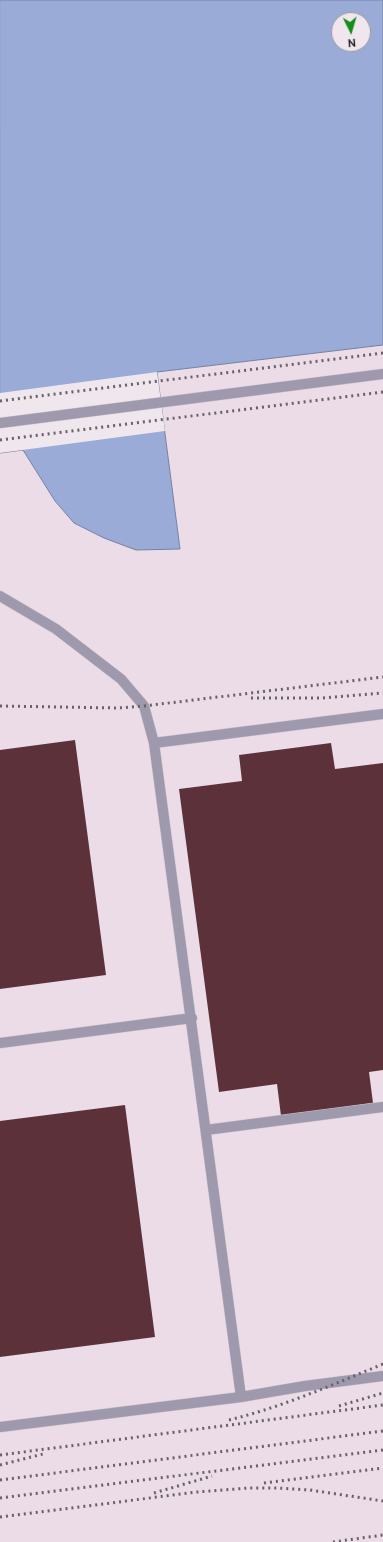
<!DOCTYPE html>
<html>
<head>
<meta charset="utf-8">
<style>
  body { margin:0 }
  #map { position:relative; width:383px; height:1542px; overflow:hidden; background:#efe7ed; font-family:Ubuntu,sans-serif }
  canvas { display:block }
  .north { position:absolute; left:331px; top:12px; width:40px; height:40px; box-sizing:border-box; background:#efe7ed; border:1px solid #9f999d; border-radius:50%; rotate:175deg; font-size:11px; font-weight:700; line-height:16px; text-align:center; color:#262325 }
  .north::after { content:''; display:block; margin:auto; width:14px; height:18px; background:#138e19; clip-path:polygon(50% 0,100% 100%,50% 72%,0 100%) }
</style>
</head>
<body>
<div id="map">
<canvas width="383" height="1542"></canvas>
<div class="north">N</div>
</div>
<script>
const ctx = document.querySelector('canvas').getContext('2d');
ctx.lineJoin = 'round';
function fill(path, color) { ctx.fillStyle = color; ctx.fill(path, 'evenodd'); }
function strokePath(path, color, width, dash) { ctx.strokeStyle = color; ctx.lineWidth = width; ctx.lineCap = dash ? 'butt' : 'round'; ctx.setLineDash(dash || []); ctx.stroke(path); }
fill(new Path2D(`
  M383 345V1542H0V453L23 450 55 501 74 523 104 538 180 549 157 372Z`), '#ecdce8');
const water = new Path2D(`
  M0 0H383V345L157 372 180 549 136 550 104 538 74 523 55 501 23 450 0 453ZM339 20H363V44H339Z`);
fill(water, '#99abd6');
strokePath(water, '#7682a1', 1);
fill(new Path2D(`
  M157 372 165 431 0 453V393Z`), '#efe7ed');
fill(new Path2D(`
  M75 740 106 975 0 989V750Z
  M331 743 335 769 383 763V1070L369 1072 373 1103 281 1116 277 1084 219 1092 179 789 242 781 239 755Z
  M125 1105 155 1337 0 1357V1121Z`), '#5d313a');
const minor = new Path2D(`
  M0 423 383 374
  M0 596 56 629 121 679 144 706 154 743 241 1397
  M154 743 383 714
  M0 1043 192 1018
  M206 1130 383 1107
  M0 1427 241 1397 305 1386 383 1376`);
strokePath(minor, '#cbc4c9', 11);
strokePath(minor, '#9f99ad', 10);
strokePath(new Path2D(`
  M0 401 383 353
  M0 440 383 392
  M251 698H323L383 693
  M0 706 118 708 144 706 383 677
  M339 1406 383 1393
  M229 1420C282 1407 332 1385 383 1364
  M0 1455 383 1405
  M0 1465 43 1454
  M0 1480 383 1431
  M264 1483 383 1468
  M154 1493 212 1476
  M0 1498 383 1450
  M0 1517 197 1492 249 1488H277L310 1490 383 1501
  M333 1542 383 1535`), '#676265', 3, [2, 4]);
</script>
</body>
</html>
